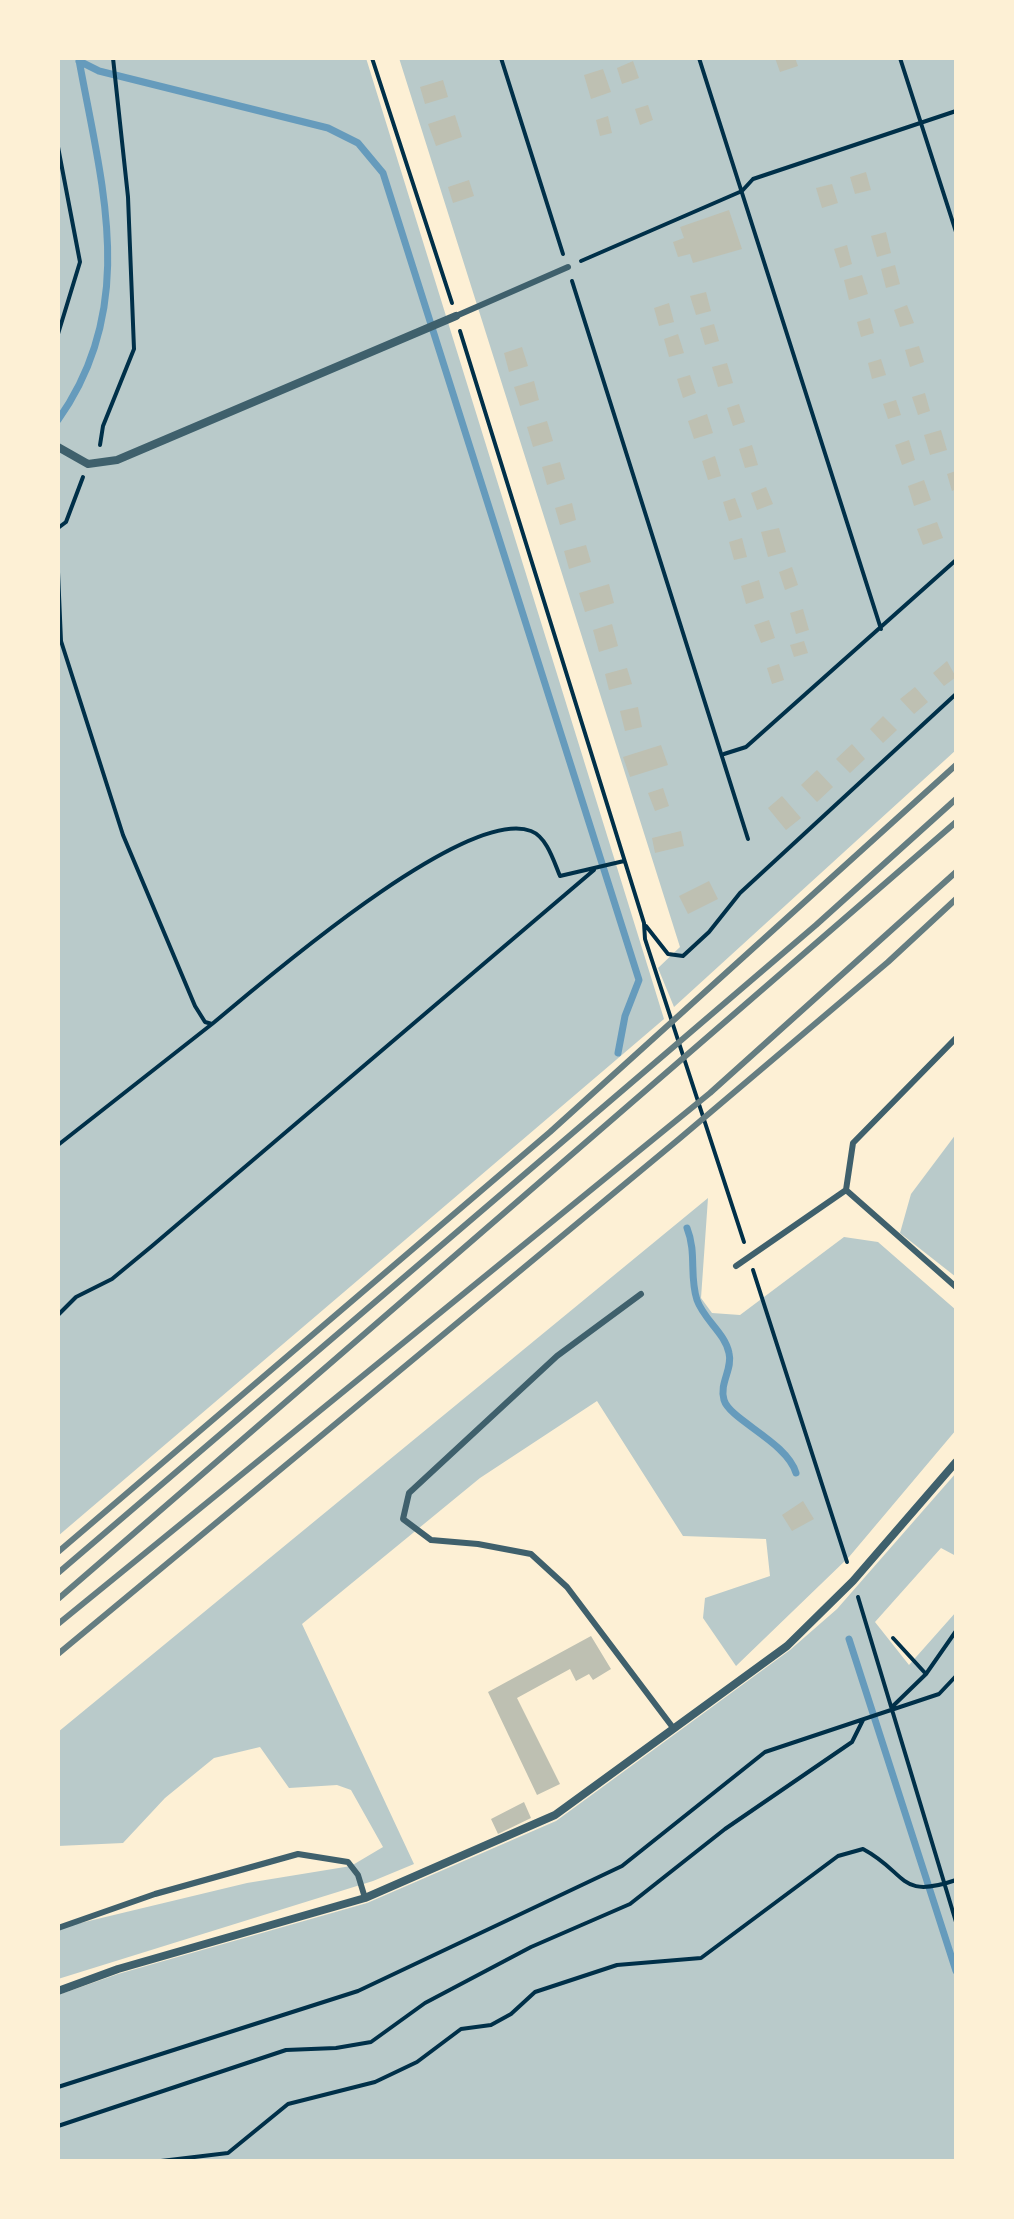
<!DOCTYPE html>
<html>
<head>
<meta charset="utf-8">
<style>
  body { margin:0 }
  #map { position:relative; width:1014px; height:2219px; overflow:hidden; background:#fdf0d5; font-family:Manrope,sans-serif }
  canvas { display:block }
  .frame { position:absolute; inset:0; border:60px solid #fdf0d5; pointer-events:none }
</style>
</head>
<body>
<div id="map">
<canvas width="1014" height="2219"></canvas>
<div class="frame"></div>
</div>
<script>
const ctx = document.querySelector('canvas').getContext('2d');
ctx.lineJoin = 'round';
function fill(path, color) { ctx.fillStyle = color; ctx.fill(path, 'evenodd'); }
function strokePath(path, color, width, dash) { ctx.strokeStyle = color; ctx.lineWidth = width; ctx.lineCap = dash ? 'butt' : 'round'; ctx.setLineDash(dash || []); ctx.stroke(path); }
fill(new Path2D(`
  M58 58H366L664 1019 58 1536Z
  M399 58H956V750L674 1007 658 968 680 947Z
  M956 1134V1277L900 1233 911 1194Z
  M708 1198 701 1298 712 1313 740 1315 844 1237 878 1242 956 1310V1430L849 1557 736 1666 703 1618 705 1598 770 1576 766 1539 683 1536 597 1401 480 1478 302 1624 414 1864 373 1881 58 1979V1931L68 1926 247 1883 351 1866 383 1847 351 1790 337 1785 289 1788 260 1747 214 1758 165 1798 123 1843 58 1846V1732Z
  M956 1473V1556L941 1548 875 1622 909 1665 956 1612V2161H58V1995L118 1974 367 1903 556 1821 790 1650 837 1609Z`), '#b9caca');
strokePath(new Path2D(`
  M79 61 99 71 328 128 358 143 383 173 639 980 625 1016 618 1053
  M58 420C139 306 102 186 79 60
  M687 1228C697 1253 689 1276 697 1300 704 1320 725 1333 729 1353 733 1369 719 1383 724 1400 730 1420 787 1442 796 1473
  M849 1639 956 1971`), '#669bbc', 7);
fill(new Path2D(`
  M775 58H795L798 66 780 72Z
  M633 61 639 78 622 84 617 68Z
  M603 69 611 92 591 99 584 75Z
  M443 80 448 97 425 104 420 87Z
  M648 105 653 120 640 125 635 109Z
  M455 115 462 137 436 146 428 124Z
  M608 116 612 133 600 136 596 120Z
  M866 172 871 190 855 194 850 177Z
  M469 180 474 196 453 203 448 187Z
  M832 184 838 203 822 208 816 188Z
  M729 210 742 249 693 263 690 254 678 257 673 242 684 238 680 227Z
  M886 232 891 253 877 257 871 236Z
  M847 245 852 264 840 268 834 249Z
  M895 265 900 284 886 288 881 269Z
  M862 275 868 294 849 300 844 280Z
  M706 292 711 311 696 315 690 296Z
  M669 303 674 322 659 326 654 308Z
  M907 305 914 323 900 327 894 310Z
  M870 318 874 333 861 337 857 322Z
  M714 324 719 341 705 345 700 328Z
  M678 334 684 353 669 357 664 339Z
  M919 346 924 362 910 367 905 350Z
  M522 347 528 366 509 372 504 353Z
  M881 359 886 375 872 379 868 363Z
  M727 363 733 383 718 387 712 367Z
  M690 375 696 393 683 398 677 379Z
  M534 381 539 400 520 406 514 387Z
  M925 393 930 411 918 415 912 397Z
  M896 400 901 415 888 419 883 404Z
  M739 404 745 422 733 426 727 408Z
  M707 414 713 433 694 439 688 421Z
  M547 421 553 441 533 447 527 427Z
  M941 430 947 450 930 455 924 435Z
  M909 440 915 460 902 465 895 445Z
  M752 445 758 465 745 468 739 449Z
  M715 456 721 476 708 480 702 461Z
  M560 462 565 479 547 485 542 467Z
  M956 471V489L952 491 947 474Z
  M924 480 931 500 914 506 908 486Z
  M766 487 773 504 757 510 751 493Z
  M735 498 742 517 729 521 723 502Z
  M572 503 576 520 560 525 555 508Z
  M937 522 943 538 923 545 917 529Z
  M779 528 786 552 768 557 761 532Z
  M742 538 747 557 734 560 729 542Z
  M586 545 591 562 569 569 564 551Z
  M792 567 798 585 785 590 779 572Z
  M759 580 764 598 746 604 741 586Z
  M609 584 614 603 585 612 579 593Z
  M803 609 809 630 796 634 790 613Z
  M769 620 775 638 761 643 754 625Z
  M612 624 618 646 599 652 593 630Z
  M804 641 808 653 794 657 790 645Z
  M947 661 956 677 944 686 933 673Z
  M779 664 784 680 772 684 767 668Z
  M627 668 632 684 609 690 605 674Z
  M915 687 928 702 914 714 900 699Z
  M638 707 642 727 625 731 620 711Z
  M883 716 897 730 883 743 870 729Z
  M852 744 865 759 850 773 836 759Z
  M661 745 668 765 630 777 623 757Z
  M817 770 833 787 817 802 801 785Z
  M663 788 669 806 655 811 648 793Z
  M782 796 801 818 786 830 768 808Z
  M681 831 684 846 655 853 652 838Z
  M709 881 718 899 688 914 679 896Z
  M803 1501 814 1519 792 1531 782 1515Z
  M591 1636 611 1669 593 1680 589 1674 576 1681 570 1669 517 1698 560 1784 537 1795 488 1692Z
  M524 1802 531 1818 498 1834 491 1819Z`), '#bec0b2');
strokePath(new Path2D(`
  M372 58 452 303
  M501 58 563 254
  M699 58 881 629
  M900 58 956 232
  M58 147 80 262 58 334
  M581 261 742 191 753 179 956 111
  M572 281 748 839
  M460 331 644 923 645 939 744 1242
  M100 445 103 426 134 349 128 197 113 58
  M58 528 66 522 83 477
  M58 572 61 641 123 835 195 1006 205 1022 212 1024 58 1145
  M724 754 746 747 956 560
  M646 926 668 954 683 956 709 932 740 893 956 694
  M212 1024C264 981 465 806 531 831 547 837 554 862 560 876L624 861
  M753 1270 847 1562
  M58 1315 76 1297 112 1279 152 1246 594 870
  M858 1597 956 1922
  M893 1638 926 1674
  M893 1706 926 1674 956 1631
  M58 2087 358 1991 622 1866 765 1752 939 1694 956 1676
  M58 2126 286 2050 336 2048 371 2042 425 2003 531 1947 630 1904 725 1829 852 1742 863 1720
  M161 2161 228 2153 288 2104 375 2082 417 2062 461 2029 491 2025 511 2014 535 1992 617 1965 701 1958 838 1856 863 1849C908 1873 898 1900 956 1880`), '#003049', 4);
strokePath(new Path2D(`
  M456 316 568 267
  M846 1190 853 1143 956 1038
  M736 1266 846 1190 956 1287
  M641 1294 557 1356 409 1493 403 1519 431 1540 478 1544 531 1554 567 1587 674 1729
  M58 1928 155 1894 298 1854 348 1862 358 1875 365 1898`), '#3f606c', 6);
strokePath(new Path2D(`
  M58 447 88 464 117 460 456 316
  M58 1991 118 1969 365 1898 555 1815 787 1646 853 1581 956 1462`), '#3f606c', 8);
strokePath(new Path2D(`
  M58 1552 550 1132 956 765
  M58 1573 816 925 956 799
  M58 1599 956 822
  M58 1624 710 1093 956 872
  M58 1654 679 1139 888 962 956 899`), '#657d81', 6);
</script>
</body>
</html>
